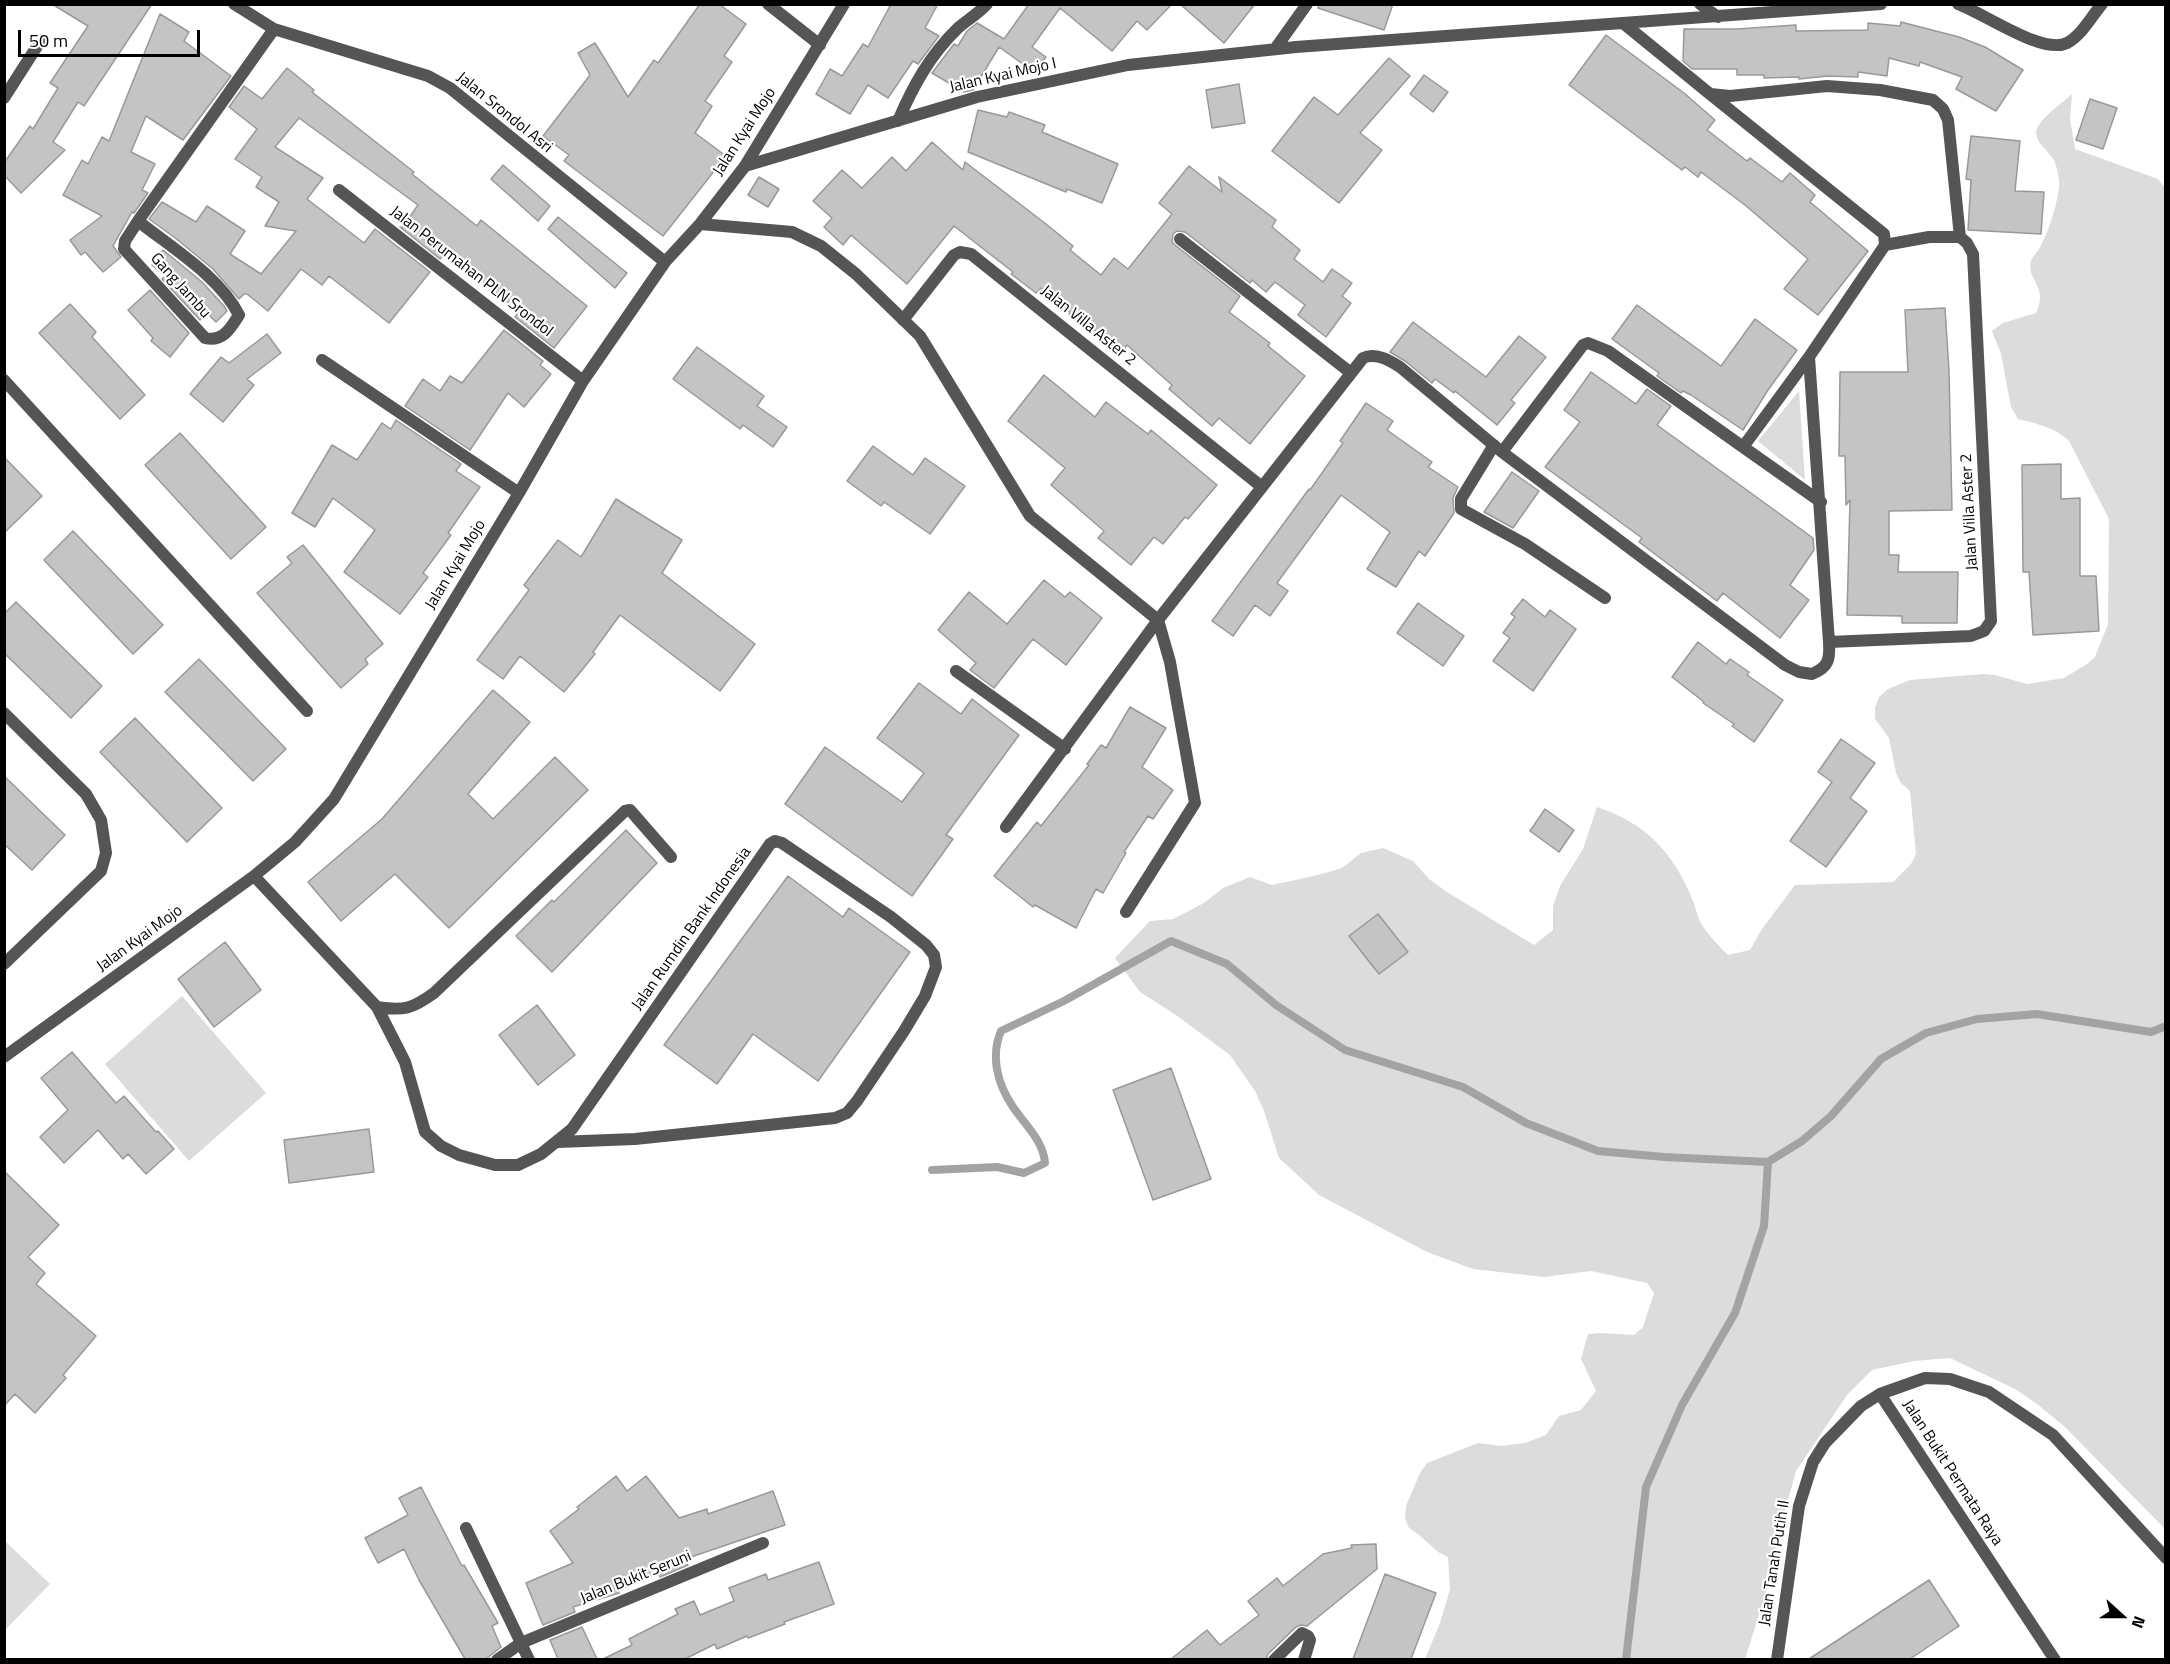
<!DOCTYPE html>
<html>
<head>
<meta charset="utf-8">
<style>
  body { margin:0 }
  #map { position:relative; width:2170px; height:1664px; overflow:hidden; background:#fff; font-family:"Titillium Web",sans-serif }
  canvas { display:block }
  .frame { position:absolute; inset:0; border:6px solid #000; pointer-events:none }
  .north { position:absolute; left:2092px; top:1586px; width:60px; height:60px; -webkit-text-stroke:4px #fff; paint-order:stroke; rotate:111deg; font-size:16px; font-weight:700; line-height:24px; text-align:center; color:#000 }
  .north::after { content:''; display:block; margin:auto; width:21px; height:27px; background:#000; clip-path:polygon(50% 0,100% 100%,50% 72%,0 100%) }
  .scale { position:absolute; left:18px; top:30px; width:182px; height:27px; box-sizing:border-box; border:3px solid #000; border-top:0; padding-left:8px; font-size:18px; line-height:21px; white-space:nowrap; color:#000; -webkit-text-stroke:4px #fff; paint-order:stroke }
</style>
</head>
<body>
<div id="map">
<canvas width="2170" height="1664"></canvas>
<div class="frame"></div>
<div class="north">N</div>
<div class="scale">50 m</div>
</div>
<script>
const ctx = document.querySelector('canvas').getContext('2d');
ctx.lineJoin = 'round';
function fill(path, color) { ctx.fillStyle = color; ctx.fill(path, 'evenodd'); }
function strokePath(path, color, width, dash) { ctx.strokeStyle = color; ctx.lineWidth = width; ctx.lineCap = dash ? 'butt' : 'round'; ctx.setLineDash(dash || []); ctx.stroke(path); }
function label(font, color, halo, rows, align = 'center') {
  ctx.font = font + ' "Titillium Web",sans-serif'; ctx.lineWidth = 4.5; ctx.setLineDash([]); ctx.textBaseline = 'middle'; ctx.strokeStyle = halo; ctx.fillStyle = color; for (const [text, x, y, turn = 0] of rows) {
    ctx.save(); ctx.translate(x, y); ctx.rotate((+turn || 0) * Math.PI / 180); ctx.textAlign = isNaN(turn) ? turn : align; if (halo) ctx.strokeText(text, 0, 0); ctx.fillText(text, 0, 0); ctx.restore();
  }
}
fill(new Path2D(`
  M2072 94 2070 119 2075 149 2158 179 2165 188V1529L2065 1427 2037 1404 2015 1389 1950 1358 1914 1361 1872 1370 1847 1395 1796 1471 1769 1570 1765 1596 1745 1659H1425L1440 1623 1450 1589 1448 1557 1438 1552 1418 1534 1409 1528 1405 1518 1406 1506 1420 1473 1427 1463 1478 1443 1501 1446 1525 1443 1546 1435 1559 1416 1581 1410 1596 1391 1581 1359 1588 1334 1600 1333 1634 1335 1643 1327 1654 1293 1647 1283 1591 1271 1544 1277 1473 1269 1427 1252 1319 1195 1279 1158 1264 1111 1255 1091 1230 1055 1176 1015 1140 992 1115 958 1150 921 1173 919 1204 903 1223 888 1250 877 1272 885 1318 875 1342 868 1361 853 1383 848 1413 861 1429 879 1447 892 1534 945 1553 930V906L1560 886 1583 849 1597 807C1646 823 1674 853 1693 901 1696 908 1697 916 1701 923 1708 935 1718 945 1728 955L1750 950 1762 929 1795 885 1893 882 1911 864 1916 854 1910 791 1901 783 1896 773 1889 738 1875 719V708L1879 697 1888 689 1910 680 1983 674 1995 675 2027 684 2064 678 2087 664 2095 657 2108 624 2109 519 2069 441C2055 427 2037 424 2018 419L2011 407 2001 354 1992 331 2003 323 2036 313C2049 286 2026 281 2031 261 2032 257 2037 253 2039 249 2049 231 2056 208 2059 188 2060 180 2057 167 2054 160 2047 148 2027 138 2041 122 2050 111 2062 103 2072 94Z
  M1799 391 1805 480 1758 441Z
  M182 996 266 1093 189 1161 105 1064Z
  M4 1540 50 1584 5 1630H4Z`), '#dcdcdc');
strokePath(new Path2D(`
  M932 1170 997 1167 1024 1173 1045 1163C1043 1140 1025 1125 1013 1107 998 1085 990 1057 1001 1031L1064 1001 1171 941 1227 964 1276 1005 1345 1050 1463 1087 1526 1123 1598 1151 1664 1157 1768 1162 1802 1141 1831 1116 1881 1059 1926 1033 1977 1019 2037 1014 2151 1032 2166 1026
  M1626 1660 1646 1487 1682 1405 1735 1313 1764 1226 1768 1162`), '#a3a3a3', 8);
const building = new Path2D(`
  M52 4H152L84 106 78 102 53 142 65 150 21 193 4 175V163L30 126 33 129 58 88 50 83 88 26Z
  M700 4H719L746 24 724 56 732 62 705 101 712 106 695 133 726 156 663 236 564 161 569 155 543 136 590 75 578 53 595 43 628 97 654 60 658 63Z
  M891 4H938L925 28 939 36 918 64 913 61 888 98 868 85 850 114 816 94 830 69 842 76 863 44 868 47Z
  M1029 4H1172L1147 30 1137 21 1112 51 1060 8 1032 47 1046 57 1034 72 999 47 973 90 964 92 932 73 954 44 958 46 967 31 977 23 1004 39Z
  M1180 4H1255L1224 43Z
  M1319 4H1393L1384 30 1318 8Z
  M160 14 189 32 184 41 231 76 183 140 146 116 131 152 155 164 142 190 148 193 134 213 132 212 113 246 121 257 103 272 85 252 81 255 70 240 102 216 63 195 82 160 88 164 102 137 109 141Z
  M1901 22 1959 37 1985 47 2023 70 1996 111 1956 89 1962 77 1920 62 1919 66 1889 58 1887 76 1858 72V77L1828 76 1799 79V77L1764 78V75H1737V69H1692L1683 61 1684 29H1737L1796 25V31L1868 30V23L1900 26Z
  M1606 35 1684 93 1715 120 1707 130 1747 161 1750 158 1782 182 1790 173 1815 195 1810 202 1868 251 1818 315 1784 289 1808 259 1745 205 1701 172 1698 177 1685 167 1682 170 1569 85Z
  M1389 58 1410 76 1360 133 1382 150 1339 203 1272 151 1314 97 1338 115Z
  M287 68 314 90 312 92 414 172 412 174 477 226 481 220 587 306 554 348 515 317 519 312 447 251 440 259 400 227 402 228 418 205 299 118 275 147 323 178 307 199 364 243 375 229 430 272 389 323 329 276 322 285 301 269 268 311 247 294H244L239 299 213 269 174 237 149 219 162 202 196 222 207 206 245 231 230 254 261 274 296 231 265 226 279 202 256 187 262 177 235 159 257 129 229 107 244 86 262 99Z
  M1424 75 1448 92 1433 112 1410 94Z
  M1239 84 1245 123 1212 128 1206 90Z
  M2090 99 2117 108 2103 149 2076 140Z
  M978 110 1007 117 1009 112 1045 125 1042 132 1118 164 1102 203 1067 189 1066 192 968 152Z
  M1971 136 2020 141 2015 191 2044 192 2041 234 1968 230 1971 180 1966 179Z
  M932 142 963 170 965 162 1046 224 1073 246 1070 250 1101 275 1114 258 1128 269 1172 214 1159 203 1189 166 1222 192 1219 177 1276 220 1272 227 1300 250 1294 259 1323 282 1332 269 1352 283 1342 296 1351 303 1326 337 1298 315 1305 305 1275 282 1266 292 1252 280 1250 283 1185 232 1177 231 1173 234 1172 242 1175 245 1240 296 1229 312 1270 343 1268 346 1305 376 1250 444 1219 418 1212 426 1169 389 1172 385 1127 345 1122 352 1094 330 1092 332 1069 314 1070 312 1041 288 1036 293 1011 274 1013 272 954 226 907 284 851 235 843 245 824 227 832 218 813 201 842 170 862 188 892 157 906 171Z
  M503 165 550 206 538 221 491 179Z
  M759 177 779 189 768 207 748 195Z
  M558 217 627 273 615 288 548 229Z
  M163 250 202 282 224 306 227 311 216 322 206 312 200 320 162 279 165 276 152 265Z
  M150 290 189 333 170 357 151 341 153 338 128 310Z
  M70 304 96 332 92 337 145 395 120 419 39 333Z
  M1637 305 1721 366 1755 319 1797 350 1768 390 1743 430 1691 395 1683 391 1681 393 1657 376 1659 373 1612 339Z
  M1945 308 1949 371 1952 510 1889 511V555H1899L1898 572H1958L1957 623H1902V616L1847 615 1850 500 1846 505 1845 456H1839L1840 372H1908L1905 310Z
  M1413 322 1486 377 1519 336 1546 357 1511 400 1515 403 1497 425 1455 391 1454 393 1435 379 1432 383 1405 361 1390 352Z
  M504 330 543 361 540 365 551 374 524 407 508 393 470 450 405 406 423 379 440 391 450 376 462 383Z
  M267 334 281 353 247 379 254 385 223 422 190 394 221 357 229 363Z
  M697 347 764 396 757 406 787 427 773 447 743 425 740 429 673 379Z
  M1591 372 1636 404 1647 389 1671 406 1657 425 1813 538 1814 550 1790 585 1809 600 1780 638 1723 593 1717 601 1639 542 1642 538 1545 467 1580 422 1564 410Z
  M1044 375 1095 417 1106 402 1148 434 1151 430 1217 485 1188 519 1185 517 1163 544 1154 537 1131 565 1098 538 1104 531 1051 485 1065 468 1008 421Z
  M1366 403 1393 421 1387 430 1432 462 1428 467 1458 487 1453 498 1454 513 1425 556 1419 551 1396 587 1367 569 1390 532 1341 495 1277 583 1288 591 1270 616 1255 605 1233 636 1212 621 1309 489 1310 490 1343 443 1340 441Z
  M396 420 461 464 456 471 480 487 448 533 451 535 423 573 428 577 400 614 344 572 375 530 333 498 315 527 292 513 332 445 357 460 382 423 391 429Z
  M180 433 266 527 231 559 145 465Z
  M873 446 913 475 925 458 965 486 930 534 884 502 881 506 847 481Z
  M4 457 42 496 4 533Z
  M2061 464V499L2080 498V576H2096L2099 631 2033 635 2029 572H2023L2022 465Z
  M1512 472 1539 491 1513 528 1484 512Z
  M616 499 682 540 662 573 755 644 720 691 620 615 593 652 595 654 564 692 520 656 503 679 477 660 529 590 524 585 558 540 581 557Z
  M73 531 163 625 133 654 44 560Z
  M303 545 383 644 365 659 368 664 341 688 257 593 292 563 287 557Z
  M1044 580 1065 597 1070 592 1102 618 1066 665 1033 639 994 688 970 670 976 663 938 630 969 592 1007 624Z
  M1523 599 1545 617 1550 610 1576 629 1533 691 1493 661 1510 638 1503 633 1515 617 1511 614Z
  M16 602 102 686 71 718 4 653V614Z
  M1418 603 1464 636 1443 666 1397 633Z
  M1698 642 1726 664 1730 659 1749 672 1747 675 1783 700 1754 742 1732 726 1734 724 1703 703 1704 702 1672 677Z
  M199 659 286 749 253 781 165 692Z
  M919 683 961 714 972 699 1019 735 946 835 953 839 912 896 785 804 825 747 902 802 924 773 877 738Z
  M493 690 530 722 468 794 493 819 555 757 588 790 449 928 395 874 341 921 308 882 382 819Z
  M1130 707 1166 728 1142 767 1173 790 1153 819 1148 816 1124 852 1126 853 1103 893 1096 889 1076 928 1035 905 1033 907 994 876 1037 822 1041 826 1089 765 1087 764 1101 745 1106 748Z
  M135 718 222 808 187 842 100 752Z
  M1841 739 1875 763 1850 798 1867 811 1826 867 1790 841 1832 782 1818 772Z
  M4 776 65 835 32 870 4 844Z
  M1545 809 1574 830 1559 852 1530 831Z
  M626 830 657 863 552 972 516 936 552 900 554 902Z
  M788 876 843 917 849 908 910 952 818 1081 753 1034 717 1084 664 1045Z
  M1378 914 1408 952 1379 974 1349 936Z
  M225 942 261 990 214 1027 178 979Z
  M537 1005 575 1055 538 1085 499 1035Z
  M72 1052 116 1103 124 1096 156 1132 158 1131 174 1149 146 1174 128 1154 123 1159 98 1130 64 1163 40 1137 68 1110 41 1078Z
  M1171 1068 1211 1179 1153 1200 1113 1090Z
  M369 1129 374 1172 289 1183 284 1140Z
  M4 1171 59 1225 28 1257 45 1273 36 1284 96 1336 63 1375 66 1378 35 1413 15 1394 4 1406Z
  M616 1476 627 1491 646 1476 679 1518 707 1509 708 1514 773 1491 785 1525 685 1559 688 1565 660 1577 658 1573 618 1590 619 1593 573 1607 575 1612 543 1625 526 1583 573 1563 550 1531 579 1509 577 1507Z
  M421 1487 462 1566 464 1565 498 1623 492 1626 501 1647 486 1659H465L419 1580 404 1549 378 1563 365 1538 408 1515 399 1498Z
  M1376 1544 1377 1569 1307 1626 1301 1625 1296 1627 1268 1654 1266 1659H1171L1207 1630 1220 1645 1259 1615 1248 1601 1277 1578 1283 1586 1323 1554 1352 1548 1351 1545Z
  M819 1562 834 1604 784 1622 785 1624 748 1638 747 1636 717 1649 715 1644 685 1659H603L632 1645 629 1639 678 1614 675 1609 694 1601 700 1615 734 1601 729 1588 766 1574 768 1580Z
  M1385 1574 1436 1593 1411 1659H1353Z
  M1929 1580 1959 1626 1910 1659H1809Z
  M582 1627 597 1659H558L550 1640Z`);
fill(building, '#c4c4c4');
strokePath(building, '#999', 1.5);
strokePath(new Path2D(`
  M4 380 307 711
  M4 713 86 794 101 820 106 853 101 871 4 964`), '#555', 12);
strokePath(new Path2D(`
  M234 4 274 29 428 76 450 88 665 262
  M768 4 820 45
  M1700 4 1718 17
  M1958 4C1984 13 2042 55 2067 43 2082 35 2091 17 2102 4
  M1623 23 1710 94 1730 96 1827 86 1880 90 1933 100 1943 109 1948 120 1960 237
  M1275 49 1307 4
  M1710 94 1884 234 1885 245
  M4 98 41 40
  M898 121C913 86 930 55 958 28 967 20 978 14 987 4
  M745 166 977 97 1128 65 1296 47 1881 4
  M339 190 583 381
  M138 221C172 248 220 277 239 315 230 329 223 342 205 338L124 249 125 241 138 221 274 29
  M700 224 792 232 821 246 856 274 920 336 1030 516 1158 620 1363 358C1375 352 1389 360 1400 367L1502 452 1785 665 1799 672 1812 674C1829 667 1830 659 1829 642L1809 357 1743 447 1608 351 1588 343 1583 345 1502 452
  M1180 239 1351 373
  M903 320 954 255 960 252 971 254 1262 487
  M1809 357 1885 245 1929 237H1960L1967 243 1973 254 1991 621 1984 631 1971 636 1829 642
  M322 360 519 493
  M1494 445 1461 499V509L1525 544 1605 598
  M1743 447 1821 502
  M956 671 1065 749
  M1006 827 1158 620
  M254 876 377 1007C404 1011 412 1009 434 993L625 811 630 810 671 857
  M1126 912 1195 803 1170 662 1158 620
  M377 1007 405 1062 425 1132 441 1146 459 1155 495 1165H518L541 1154 572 1129 770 844 775 841 782 843 891 917 926 945 934 955 936 967 925 996 904 1031 857 1101 847 1113 835 1118 635 1139 558 1142
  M4 1057 254 876 295 842 334 799 519 493 583 381 665 262 700 224 745 166 844 4
  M466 1528 521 1643 497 1660
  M529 1660 521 1643 763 1543
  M1274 1660 1302 1633 1308 1636 1310 1640 1304 1660
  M1777 1660 1799 1506 1813 1462 1825 1443 1861 1406 1880 1394
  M2055 1660 1880 1394 1925 1378 1950 1379 1989 1392 2053 1435 2166 1558`), '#555', 12);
label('16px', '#000', '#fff', [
  ["Jalan Kyai Mojo I",1003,76,-13],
  ["Jalan Srondol Asri",504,113,39],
  ["Jalan Kyai Mojo",745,132,-57],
  ["Jalan Perumahan PLN Srondol",471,272,38],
  ["Gang Jambu",180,286,48],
  ["Jalan Villa Aster 2",1088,326,39],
  ["Jalan Villa Aster 2",1970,512,-93],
  ["Jalan Kyai Mojo",456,565,-59],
  ["Jalan Rumdin Bank Indonesia",692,929,-55],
  ["Jalan Kyai Mojo",140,939,-36],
  ["Jalan Bukit Permata Raya",1952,1473,57],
  ["Jalan Tanah Putih II",1775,1563,-81],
  ["Jalan Bukit Seruni",636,1578,-22]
]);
</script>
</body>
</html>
